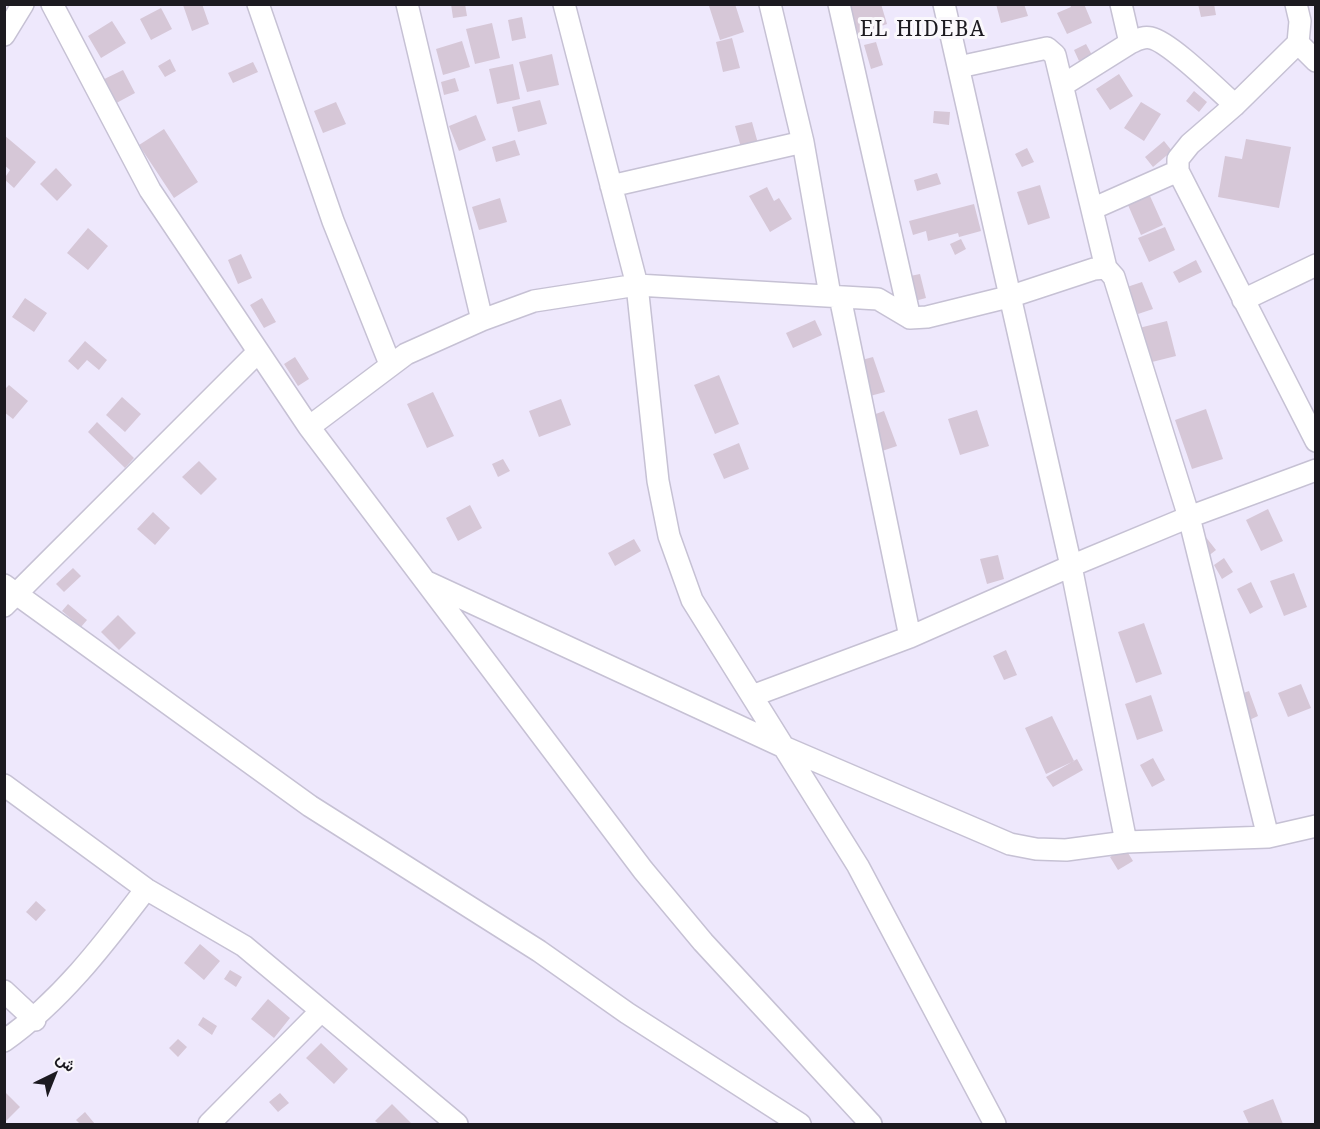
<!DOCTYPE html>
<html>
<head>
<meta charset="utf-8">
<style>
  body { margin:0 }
  #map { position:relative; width:1320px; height:1129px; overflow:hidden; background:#eee8fc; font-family:"Noto Serif",Vazirmatn,serif }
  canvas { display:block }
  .frame { position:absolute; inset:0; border:6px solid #1c1a20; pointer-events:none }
  .north { position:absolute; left:24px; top:1045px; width:60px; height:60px; -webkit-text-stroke:4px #faf8fc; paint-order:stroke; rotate:43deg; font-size:16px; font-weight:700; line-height:24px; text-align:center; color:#1c1a20 }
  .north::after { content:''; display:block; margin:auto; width:21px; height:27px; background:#1c1a20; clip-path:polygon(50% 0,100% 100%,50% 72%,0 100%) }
</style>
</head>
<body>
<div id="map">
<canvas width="1320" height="1129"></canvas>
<div class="frame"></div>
<div class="north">ش</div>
</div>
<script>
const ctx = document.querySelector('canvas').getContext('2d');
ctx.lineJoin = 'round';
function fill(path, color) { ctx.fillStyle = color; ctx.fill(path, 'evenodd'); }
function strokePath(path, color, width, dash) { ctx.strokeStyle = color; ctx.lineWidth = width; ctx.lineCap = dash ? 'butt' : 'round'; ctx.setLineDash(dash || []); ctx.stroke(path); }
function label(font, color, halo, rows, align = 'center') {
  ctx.font = font + ' "Noto Serif",serif'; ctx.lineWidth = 6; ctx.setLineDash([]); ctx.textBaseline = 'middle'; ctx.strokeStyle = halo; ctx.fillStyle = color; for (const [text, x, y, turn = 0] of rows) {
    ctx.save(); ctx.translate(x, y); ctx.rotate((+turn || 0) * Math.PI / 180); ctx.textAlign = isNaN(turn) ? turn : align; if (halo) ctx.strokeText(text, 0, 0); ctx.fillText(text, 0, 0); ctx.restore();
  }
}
fill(new Path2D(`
  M185 4H202L209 24 192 31 183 5Z
  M451 4H465L467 16 453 18Z
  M715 4H735L744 32 720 40 709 6Z
  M848 4H881L887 24 858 34Z
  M996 4H1024L1028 16 1001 23Z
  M1070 4H1084L1092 23 1067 34 1057 13 1071 7Z
  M1198 4H1214L1216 15 1201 17Z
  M161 8 172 29 151 40 140 19Z
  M522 17 526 38 512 41 508 20Z
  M112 21 126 43 101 58 88 36Z
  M492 23 500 58 475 64 466 29Z
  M732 38 740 68 723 72 716 42Z
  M462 41 470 67 443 75 436 49Z
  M876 42 883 65 871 69 864 45Z
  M1086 44 1092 55 1079 61 1074 50Z
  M552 54 559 85 527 92 519 62Z
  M170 59 176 71 165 77 158 66Z
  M253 62 258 72 233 83 228 73Z
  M513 64 520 99 497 104 489 69Z
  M123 70 135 93 109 107 96 83Z
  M1119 74 1133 96 1110 110 1096 89Z
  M455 78 459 91 444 95 441 82Z
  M1194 91 1207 102 1199 112 1186 101Z
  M540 100 547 124 518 132 512 107Z
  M336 102 346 124 323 133 314 111Z
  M1141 102 1161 114 1144 141 1124 128Z
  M934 111 950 112 949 125 933 123Z
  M476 115 486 140 459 151 449 126Z
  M752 122 759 147 742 151 735 126Z
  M164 129 198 182 174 198 139 145Z
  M4 135 36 162 14 188 4 179 10 170 4 165Z
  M1246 139 1291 147 1279 208 1218 197 1225 156 1242 159Z
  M515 140 520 155 496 162 492 147Z
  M1164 141 1172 151 1153 167 1145 157Z
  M1027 148 1034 162 1022 167 1015 154Z
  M56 168 72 185 57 201 40 184Z
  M937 173 941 184 917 191 914 180Z
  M1040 185 1050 218 1028 225 1017 192Z
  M767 187 774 201 779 198 792 219 770 232 749 196Z
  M1150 196 1163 225 1141 235 1128 205Z
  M500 198 507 222 479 230 472 207Z
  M974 204 981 231 959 237 958 233 928 241 926 231 913 235 909 221Z
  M1165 227 1175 250 1149 262 1138 238Z
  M88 228 108 246 88 270 67 253Z
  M961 239 966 249 955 255 950 244Z
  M241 254 252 278 238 284 228 260Z
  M1196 260 1202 272 1179 283 1173 272Z
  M920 274 926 298 911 302 905 277Z
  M1142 282 1153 309 1138 314 1127 287Z
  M25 298 47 313 34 332 12 317Z
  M262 298 276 322 264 328 250 305Z
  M815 320 822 335 793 348 786 333Z
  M1167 321 1176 356 1148 363 1139 328Z
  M85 341 107 360 99 370 87 360 78 370 68 361Z
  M295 357 309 379 298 386 284 364Z
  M873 357 885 392 870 396 858 361Z
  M719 375 739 424 715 434 694 385Z
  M9 385 28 401 13 419 4 412V390Z
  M433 392 454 436 427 448 407 404Z
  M122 397 141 414 125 432 106 415Z
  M561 399 571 425 539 437 529 411Z
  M1206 409 1223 459 1192 469 1175 420Z
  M977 410 989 446 960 455 948 419Z
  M884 411 897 446 882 451 870 416Z
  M97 422 134 458 125 468 88 432Z
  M739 443 749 469 724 479 713 454Z
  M503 459 510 471 498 477 492 464Z
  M199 461 217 479 201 495 182 477Z
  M470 505 482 528 458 541 446 518Z
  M1268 509 1283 541 1261 551 1246 520Z
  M153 512 170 528 155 545 137 529Z
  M1205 536 1216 550 1207 557 1196 543Z
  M634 539 641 551 615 566 608 553Z
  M998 555 1004 579 987 584 980 559Z
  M1224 558 1233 572 1222 579 1214 565Z
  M73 568 81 576 64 592 56 584Z
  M1294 573 1307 607 1284 616 1270 581Z
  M1251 582 1263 607 1250 614 1237 589Z
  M68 604 87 620 81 627 62 611Z
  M118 615 136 633 119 650 101 632Z
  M1144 623 1162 674 1136 683 1118 632Z
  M1006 650 1017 675 1004 680 993 656Z
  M1301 684 1311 708 1288 717 1278 693Z
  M1249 691 1258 716 1245 722 1235 696Z
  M1151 695 1163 731 1137 740 1125 704Z
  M1052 716 1074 761 1046 774 1025 728Z
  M1153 758 1165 780 1152 787 1140 765Z
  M1077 759 1083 770 1053 787 1046 777Z
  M1125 848 1133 861 1118 870 1110 857Z
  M36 901 46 910 36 921 26 912Z
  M200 944 220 961 204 980 184 963Z
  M230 970 242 977 236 987 224 979Z
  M268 999 290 1018 274 1038 251 1019Z
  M203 1017 217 1026 212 1035 198 1025Z
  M178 1039 187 1047 178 1057 169 1048Z
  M321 1043 348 1069 334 1084 306 1058Z
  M4 1091 20 1107 4 1123Z
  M280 1093 289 1103 278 1112 269 1102Z
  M1273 1099 1283 1124H1249L1243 1111Z
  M392 1104 412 1124H379L375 1121Z
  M85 1112 95 1124H80L76 1120Z`), '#d6c7d7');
const street = new Path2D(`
  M52 4 150 190 309 427 643 870 703 942 871 1124
  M258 4 333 221 390 364
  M407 4 482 320
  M564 4 637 285 658 481 669 536 692 600 858 866 995 1124
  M770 4 803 142 830 295
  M839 4 910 318
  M944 4 1071 566 1126 842
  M1121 4 1130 43
  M1296 4 1300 21 1298 43 1235 105 1190 144 1178 159V171L1316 441
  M4 35 23 4
  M1298 43 1316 61
  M959 67 1047 48 1055 55 1106 268 1114 277 1189 517 1268 837
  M1063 85 1130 43C1137 40 1143 36 1151 38 1170 42 1218 90 1235 105
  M611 186 803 142
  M1092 209 1178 171
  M840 297 910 637
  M1243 300 1316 265
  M309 427 406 354 482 320 534 301 637 285 878 299 910 318 927 317 1012 296 1094 269 1106 268
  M427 582 786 748 1010 844 1036 849 1066 850 1126 842 1268 837 1316 826
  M4 585 310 806 539 951 627 1013 800 1124
  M4 606 258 352
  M752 696 910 637 1071 566 1189 517 1316 470
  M4 785 146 889 244 946 457 1124
  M4 991 35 1020
  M4 1041C61 1001 104 944 146 889
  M209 1124 320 1012`);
strokePath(street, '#c6c1d4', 24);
strokePath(street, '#fff', 21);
ctx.letterSpacing = '1.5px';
label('21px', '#1c1a20', '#faf8fc', [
  ["EL HIDEBA",923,30]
]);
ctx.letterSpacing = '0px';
</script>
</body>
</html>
